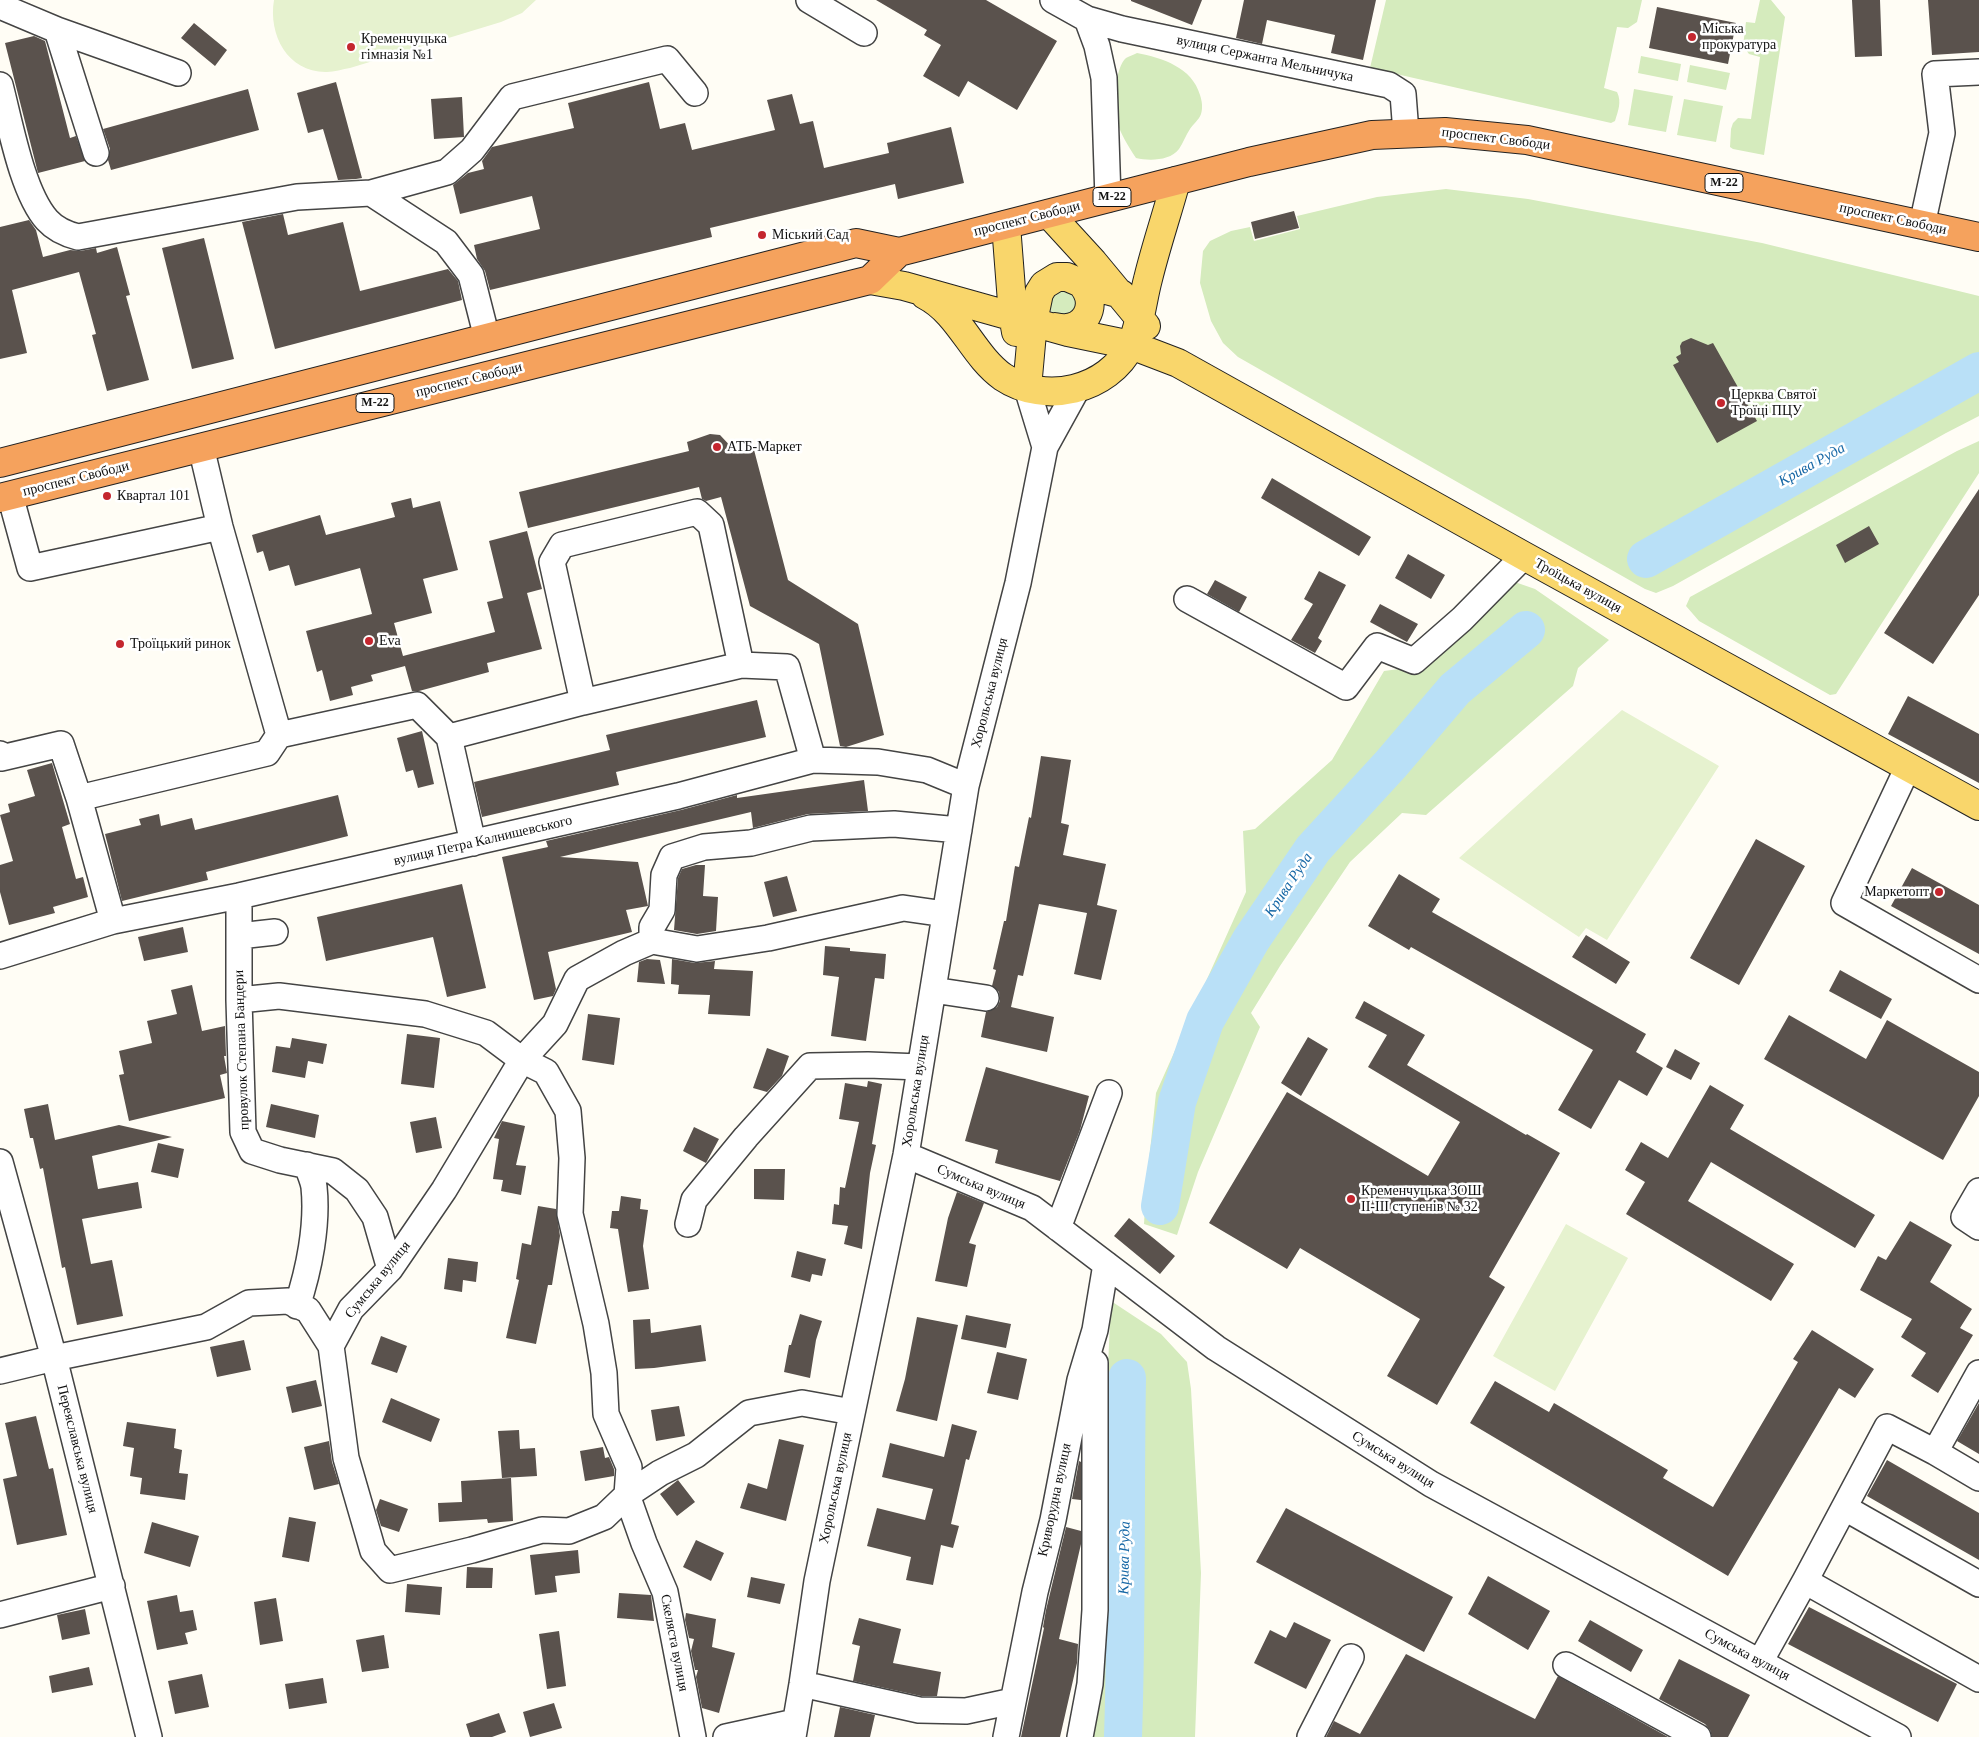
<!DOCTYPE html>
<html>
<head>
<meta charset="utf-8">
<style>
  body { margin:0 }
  canvas { display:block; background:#fffdf5 }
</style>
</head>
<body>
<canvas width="1979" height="1737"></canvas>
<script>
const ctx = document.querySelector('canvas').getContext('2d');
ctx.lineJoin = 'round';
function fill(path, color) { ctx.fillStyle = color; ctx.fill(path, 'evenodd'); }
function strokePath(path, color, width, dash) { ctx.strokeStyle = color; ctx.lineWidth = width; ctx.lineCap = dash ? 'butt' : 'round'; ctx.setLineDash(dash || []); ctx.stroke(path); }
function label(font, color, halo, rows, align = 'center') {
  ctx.font = font + ' "Times New Roman",serif'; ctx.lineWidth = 5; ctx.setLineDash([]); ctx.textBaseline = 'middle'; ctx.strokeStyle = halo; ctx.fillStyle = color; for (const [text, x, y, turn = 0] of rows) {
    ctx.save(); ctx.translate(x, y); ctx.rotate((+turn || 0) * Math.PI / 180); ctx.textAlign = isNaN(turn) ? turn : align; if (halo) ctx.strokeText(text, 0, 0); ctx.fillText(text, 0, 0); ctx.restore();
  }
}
fill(new Path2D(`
  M1386 0H1642L1637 22 1628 28 1617 27 1604 88 1617 92C1622 102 1618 111 1615 121L1611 123 1370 68Z
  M1760 0H1771L1785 17 1764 155 1733 149 1730 147 1731 129 1733 123 1738 118 1751 119 1760 57 1749 54 1743 46 1746 22 1755 23Z
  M1137 53C1162 58 1192 67 1200 95 1202 101 1203 108 1201 114 1199 120 1193 124 1190 129 1186 135 1183 143 1179 149 1170 161 1149 161 1136 158 1128 146 1120 133 1116 119 1113 107 1115 67 1126 58 1129 56 1134 55 1137 53Z
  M1641 56 1681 64 1678 81 1638 73Z
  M1690 65 1730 73 1726 90 1687 82Z
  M1634 89 1673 96 1666 132 1628 125Z
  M1684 99 1723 106 1716 142 1677 135Z
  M1446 189 1528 199 1762 243 1979 296V416L1946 433 1673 586 1656 593 1645 589 1238 357 1223 343 1211 321 1200 283 1203 251 1210 241 1231 231 1250 227 1254 241 1300 229 1297 216 1377 197Z
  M1070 288 1077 303C1072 316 1058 319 1049 309V292Z
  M1979 441V473L1836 694 1830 695 1699 621 1686 606 1690 597 1957 451Z
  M1509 580 1535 589 1609 640 1578 668 1573 686 1426 815 1402 813 1350 862 1280 966 1251 1013 1260 1027 1198 1172 1177 1235 1144 1224 1146 1190 1156 1093 1246 892 1243 831 1255 829 1332 760 1384 671 1414 667Z
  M1111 1301 1161 1334 1187 1362 1191 1389 1201 1573 1195 1737H1091Z`), '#d5ebbd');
fill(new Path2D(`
  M274 0H536L522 13 501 22 350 68C343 69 334 72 327 72 288 73 268 35 274 0Z
  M1622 710 1719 766 1607 940 1586 928 1579 937 1459 858Z
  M1566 1224 1628 1258 1555 1391 1493 1356Z`), '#e6f2cf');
strokePath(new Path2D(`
  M1646 559 1979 371
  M1160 1206 1177 1102 1205 1021 1251 940 1313 849 1391 764 1455 689 1526 630
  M1123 1737C1127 1617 1125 1498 1127 1378`), '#b9e0f7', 38);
fill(new Path2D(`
  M876 0H986L1057 41 1017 110 968 81 959 97 923 76 941 45 924 35 927 30Z
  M1131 0H1202L1192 25 1131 1Z
  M1244 0H1376L1363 60 1331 53 1335 35 1267 20 1262 44 1236 38Z
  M1852 0H1880L1882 56 1855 57Z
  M1928 0H1979V52L1932 55Z
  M1657 7 1736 23 1728 64 1649 48Z
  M194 23 227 50 215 66 181 38Z
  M34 36 45 41 70 138 76 136 85 161 38 173 5 43Z
  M336 82 362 178 356 179 338 180 323 129 308 133 297 93Z
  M649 82 660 129 685 123 692 150 775 130 767 100 792 94 800 124 813 121 824 168 889 153 887 143 951 127 964 183 898 199 895 184 710 228 712 237 490 290 485 271 477 259 474 245 540 229 532 196 460 214 453 185 468 173 484 169 482 161 492 147 574 128 568 103Z
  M248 89 259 130 111 170 108 160 110 149 103 129Z
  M462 97 464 137 434 139 431 99Z
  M1294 211 1299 228 1255 239 1251 222Z
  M283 214 288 235 343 222 360 291 448 269 458 281 462 300 275 349 242 222Z
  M29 220 36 230 43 257 70 250 80 251 96 248 97 253 117 247 130 295 126 296 149 380 107 391 92 335 96 334 79 272 12 290 27 353 0 359V227Z
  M204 238 234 359 192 369 162 248Z
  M1691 338 1708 345 1713 343 1757 421 1717 443 1673 365 1679 362 1676 357 1681 354 1680 346 1682 342Z
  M710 434 720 435 736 452 753 446 788 580 858 624 884 735 846 747 840 746 819 644 750 606 721 497 706 501 702 499 699 487 528 528 519 492 689 451 687 442Z
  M1272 478 1371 537 1359 556 1261 498Z
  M1979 489V595L1933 664 1884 633Z
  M411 498 413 508 440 501 458 570 423 579 432 613 394 623 403 656 495 632 487 602 503 598 489 541 527 531 542 589 527 593 542 649 487 663 489 672 419 691H412L405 666 371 675 373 681 351 687 353 695 330 701 322 670 317 672 306 631 372 614 360 568 295 586 289 565 269 571 263 551 257 553 252 535 320 515 326 535 395 517 391 503Z
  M1869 526 1879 544 1845 563 1836 545Z
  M1408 554 1445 575 1431 599 1395 578Z
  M1319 571 1346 585 1318 638 1322 641 1315 653 1291 640 1313 604 1304 599Z
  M1215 580 1247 597 1239 612 1207 594Z
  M1380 604 1418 624 1407 642 1370 622Z
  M1908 696 1979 734V783L1888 734Z
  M757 700 766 737 616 772 619 785 482 817 474 782 610 750 606 735Z
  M422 731 434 784 418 788 413 770 406 772 397 738Z
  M1041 756 1071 760 1061 823 1069 825 1063 855 1106 864 1097 905 1117 910 1101 980 1074 974 1087 913 1039 904 1023 976 1018 975 1011 1007 1054 1017 1047 1052 981 1037 986 1012 997 1007 1000 1001 999 992 992 986 996 970 993 969 1004 921H1006L1015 866 1019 867 1029 817 1031 818Z
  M52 763 70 824 62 827 76 879 83 877 88 897 53 907 55 913 9 925 0 892V865L13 861 0 815 10 812 8 804 35 796 27 770Z
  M864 780 868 811 808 814 753 828 751 812 560 857 638 862 648 906 626 910 632 932 548 952 556 989 553 996 534 1000 502 857 548 847 546 841 681 810 737 795V798Z
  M338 795 348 836 206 872 208 880 122 901 105 834 141 825 139 819 159 814 161 826 192 818 195 830Z
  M1756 839 1805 866 1739 985 1690 958Z
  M696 865H705L703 896 718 897 716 931 697 934 674 930 678 878 682 869Z
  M1912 868 1979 905V954L1891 906Z
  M1399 874 1440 899 1432 912 1646 1034 1636 1052 1663 1068 1647 1096 1619 1080 1591 1129 1558 1110 1593 1050 1411 947 1409 950 1368 926Z
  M787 876 797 911 773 917 764 882Z
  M462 884 486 988 447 997 433 937 326 961 317 917Z
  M183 927 188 952 144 961 138 937Z
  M1586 935 1630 962 1616 984 1572 957Z
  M825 946 850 948V951L886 954 884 979 875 978 866 1041 831 1036 839 977 823 975Z
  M647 959 660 960 665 984 637 982 639 962Z
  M672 959 695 963 715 961 714 969 753 971 750 1016 708 1014 710 995 678 994 679 985 671 984Z
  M1840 970 1892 999 1881 1019 1829 991Z
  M192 985 202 1031 225 1026 226 1056H224L227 1073 220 1075 225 1098 129 1121 119 1075 124 1074 119 1051 152 1043 147 1021 177 1014 171 990Z
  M1364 1001 1425 1035 1407 1065 1526 1135 1527 1134 1560 1153 1489 1277 1505 1287 1437 1405 1387 1376 1420 1319 1300 1248 1287 1269 1209 1223 1287 1092 1428 1176 1460 1122 1368 1067 1387 1035 1355 1018Z
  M588 1014 620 1018 614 1065 582 1060Z
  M1789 1015 1866 1059 1887 1020 1979 1072V1096L1943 1160 1764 1059Z
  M407 1034 440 1038 434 1088 401 1084Z
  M1308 1037 1328 1049 1301 1096 1281 1083Z
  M292 1038 327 1044 323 1064 308 1061 305 1078 272 1072 276 1046 290 1048Z
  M767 1048 789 1056 782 1076 767 1092 753 1088Z
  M1675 1049 1700 1063 1691 1080 1666 1067Z
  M986 1067 1089 1096 1080 1130 1060 1181 995 1163 998 1150 965 1141Z
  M868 1081 882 1084 872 1144 876 1145 870 1173 862 1249 844 1244 848 1226 832 1224 834 1204 839 1205 840 1187 845 1188 859 1122 839 1119 845 1083 867 1087Z
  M1710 1085 1744 1105 1730 1129 1875 1215 1855 1248 1711 1162 1688 1201 1794 1264 1771 1301 1626 1214 1645 1182 1625 1170 1641 1142 1668 1158Z
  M48 1104 55 1140 119 1125 172 1137 92 1156 98 1189 138 1182 142 1208 82 1219 91 1264 112 1260 123 1316 77 1325 65 1267 62 1268 43 1168 40 1169 33 1138H30L24 1109Z
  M271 1104 319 1115 315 1138 266 1127Z
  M436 1117 442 1148 416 1153 410 1122Z
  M502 1121 525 1126 516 1165 526 1166 521 1195 501 1191 503 1180 493 1179 499 1139 494 1138Z
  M694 1127 719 1139 706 1163 683 1151Z
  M158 1143 184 1149 178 1178 151 1172Z
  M754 1169H785L784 1200 754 1199Z
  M957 1192 984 1203 969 1243 976 1245 967 1287 935 1281 948 1218Z
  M621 1196 641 1199 640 1209 648 1210 643 1246 649 1289 628 1292 618 1229 610 1228 612 1211H619Z
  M538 1206 556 1209 560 1236 552 1285H548L536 1344 506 1338 519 1280 516 1279 522 1243 531 1245Z
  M1129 1218 1175 1256 1160 1274 1114 1236Z
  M1910 1221 1952 1245 1930 1282 1972 1309 1960 1328 1973 1335 1938 1393 1911 1376 1926 1353 1901 1337 1912 1319 1860 1290 1878 1256 1886 1260Z
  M797 1251 826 1259 822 1276 812 1274 810 1282 791 1277Z
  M448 1258 478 1262 476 1282 463 1280 462 1292 444 1289Z
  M800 1314 822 1321 816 1340 810 1378 784 1372 789 1345H791Z
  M966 1315 1011 1324 1006 1348 961 1339Z
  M917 1317 958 1325 937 1421 896 1411 905 1379Z
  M650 1319 651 1333 701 1325 706 1361 654 1368 635 1369 633 1320Z
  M1812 1330 1874 1369 1855 1398 1839 1388 1728 1576 1470 1423 1495 1381 1549 1412 1554 1403 1668 1470 1663 1478 1713 1507 1798 1362 1793 1359Z
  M381 1336 407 1346 397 1373 371 1364Z
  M244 1340 251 1370 217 1377 210 1347Z
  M997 1352 1027 1359 1018 1400 987 1393Z
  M316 1380 322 1406 292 1413 286 1387Z
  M391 1398 440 1419 431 1442 382 1422Z
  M1979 1403V1454L1957 1441Z
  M679 1406 685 1436 656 1441 651 1410Z
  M36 1416 49 1469 53 1468 67 1535 17 1545 3 1479 17 1476 5 1423Z
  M127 1422 176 1429 174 1448 182 1450 179 1473 188 1474 185 1500 140 1494 142 1478 130 1476 134 1448 123 1446Z
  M952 1424 977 1431 969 1460 966 1459 951 1524 959 1526 953 1548 941 1545 933 1585 906 1580 911 1557 867 1546 877 1508 925 1520 933 1489 882 1477 890 1443 944 1457Z
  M519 1430 520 1449 535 1448 537 1476 502 1478 498 1431Z
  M779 1439 804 1445 786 1521 740 1508 748 1483 767 1489Z
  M329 1441 332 1462 339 1484 314 1490 304 1447Z
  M603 1447 605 1458 609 1457 614 1469V1476L585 1481 580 1451Z
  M1887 1460 1979 1513V1560L1867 1496Z
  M1079 1461 1081 1462V1500L1072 1499Z
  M511 1478 513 1521 488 1523 487 1519 439 1522 438 1503 462 1502 461 1481Z
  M678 1480 695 1502 677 1516 660 1494Z
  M380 1499 408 1509 399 1532 381 1526 376 1510Z
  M1286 1508 1453 1597 1424 1652 1256 1562Z
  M289 1517 316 1522 309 1562 282 1557Z
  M152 1522 199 1536 190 1567 144 1553Z
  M1066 1527 1081 1531V1544L1059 1639 1078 1644 1077 1663 1060 1737H1021L1044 1628 1043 1627 1046 1610Z
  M696 1540 724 1553 711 1581 683 1567Z
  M578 1550 580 1573 555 1576 557 1592 535 1595 530 1555Z
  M467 1567 493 1568 492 1588H466Z
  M1488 1576 1550 1611 1528 1650 1468 1614Z
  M751 1577 785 1584 780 1604 747 1597Z
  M407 1584 442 1587 440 1615 405 1612Z
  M619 1593 651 1595 654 1621 617 1618Z
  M177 1595 180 1612 193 1610 197 1630 185 1633 188 1644 157 1650 147 1601Z
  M276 1598 283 1641 260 1645 254 1602Z
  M1809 1607 1957 1684 1938 1722 1788 1644Z
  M85 1609 90 1634 62 1640 57 1615Z
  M686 1613 716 1619 712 1647 735 1653 719 1713 702 1708 696 1677 698 1670H695L691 1651 694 1639 689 1638 685 1620Z
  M859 1618 901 1629 893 1663 941 1672 937 1696H921L853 1681 860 1646 852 1644Z
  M1590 1620 1643 1650 1631 1672 1578 1641Z
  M1294 1622 1331 1640 1306 1689 1254 1663 1270 1630 1286 1638Z
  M559 1631 566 1686 547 1689 539 1634Z
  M384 1635 389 1668 362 1672 356 1640Z
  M1406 1654 1535 1719 1558 1676 1668 1737H1326L1334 1721 1360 1734Z
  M1679 1659 1750 1695 1728 1737H1712L1710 1730 1705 1724 1659 1699Z
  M89 1667 93 1685 52 1693 49 1676Z
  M202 1674 209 1707 175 1714 168 1681Z
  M323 1678 327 1703 289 1709 285 1684Z
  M554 1703 562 1728 530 1737 523 1712Z
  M840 1707 875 1715 870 1737H834Z
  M499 1713 506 1732 492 1737H470L466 1724Z`), '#5a524d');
const minor = new Path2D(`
  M809 0 864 33
  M1053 0 1087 19 1122 29 1389 85 1403 94 1406 133
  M0 6 57 30 96 153
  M1087 19 1097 46 1104 78 1108 199
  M57 30 178 73
  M0 85C10 123 22 192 47 220 56 230 66 234 78 237L297 197 371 193 446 242 471 275 487 338
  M371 193 447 172 472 150 512 97 667 59 695 93
  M1922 225 1942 133 1935 74 1979 72
  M1027 388 1045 447
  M201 447 220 527 279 735
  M10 495 30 568 220 527
  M1187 599 1346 687 1377 646 1414 661 1462 619 1524 556
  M741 665 583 702 552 562 562 545 697 512 711 525 741 665 787 667 813 760
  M0 754 1 758 61 744 79 798
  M1908 767 1844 903 1979 980
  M473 843 449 737 583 702
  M239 896V1000L243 1132 252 1151 280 1160 333 1171 357 1190 375 1217 390 1269
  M113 921 79 798 267 753 279 735 417 705 449 737
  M239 936 275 932
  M652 941V927L662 910 664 875 672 857 704 847 751 843 811 828 894 824 959 830
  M0 956 113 921 239 896 440 850 678 796 813 760 878 762 927 770 966 786
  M933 990 986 998
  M239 1000 279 996 425 1014 486 1033 522 1060 546 1072 568 1111 572 1158 570 1214 596 1324 604 1373 606 1414 629 1467 627 1495 644 1543 665 1592 693 1737
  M906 1155 1032 1208 1216 1348 1431 1484 1898 1737
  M0 1162 54 1358 149 1737
  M1979 1191 1964 1217 1979 1227
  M688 1224 694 1200 746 1137 810 1066 868 1065 920 1067
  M1058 1228 1109 1093
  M297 1306C309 1270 318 1225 314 1187 313 1180 309 1172 307 1165
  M331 1346 351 1309 390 1269 444 1190 522 1060 555 1024 577 979 624 953 652 941 697 949 768 938 903 908 945 914
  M0 1371 54 1358 206 1327 249 1303 288 1301 308 1310 331 1346 346 1458 373 1551 390 1570 472 1550 542 1530 569 1531 604 1517 627 1495 660 1473 696 1455 749 1413 802 1403 852 1412
  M1979 1373 1935 1452 1979 1478
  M1845 1508 1979 1584
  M1805 1581 1887 1427 1935 1452
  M0 1615 112 1586
  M1760 1662 1805 1581 1979 1679
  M1566 1665 1698 1737
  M802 1684 919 1710 966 1711 1013 1701
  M726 1737 795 1722
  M793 1737 802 1684 817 1581 906 1155 966 786 1018 583 1045 447 1077 389
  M1006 1737 1035 1592 1053 1520 1080 1380 1095 1330 1106 1264
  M1080 1737 1090 1684 1095 1610V1363
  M1310 1737 1351 1657`);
const major = new Path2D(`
  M1049 214 1093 262 1146 326
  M1006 225 1013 315 1016 332
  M870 280 904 286 1068 332 1131 345 1178 363 1524 556 1979 806
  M925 295C960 313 972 355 1003 377 1045 405 1108 391 1131 345 1139 331 1143 297 1148 279 1156 246 1167 214 1176 181
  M1055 327C1084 334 1101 305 1081 283
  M1027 388 1033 322 1039 293 1044 285 1057 277H1067L1081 283 1121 294`);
const highway = new Path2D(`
  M0 463 856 243 899 252 1249 162 1372 135 1445 132 1527 140 1979 237
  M0 498 870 280 899 252`);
strokePath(minor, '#444', 28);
strokePath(major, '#222', 30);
strokePath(highway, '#222', 30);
strokePath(minor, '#fff', 25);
strokePath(major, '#f9d66b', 28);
strokePath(highway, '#f5a25d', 28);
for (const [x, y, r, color] of [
  [1692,37,5,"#c4262e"],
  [351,47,5,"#c4262e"],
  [762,235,5,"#c4262e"],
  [1721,403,5,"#c4262e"],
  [717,447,5,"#c4262e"],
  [107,496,5,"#c4262e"],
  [369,641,5,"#c4262e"],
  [120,644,5,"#c4262e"],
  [1939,892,5,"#c4262e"],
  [1351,1199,5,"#c4262e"]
]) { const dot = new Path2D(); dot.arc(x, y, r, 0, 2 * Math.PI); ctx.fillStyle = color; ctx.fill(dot); strokePath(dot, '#fff', 2); }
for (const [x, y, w] of [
  [1724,183,38],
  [1112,197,38],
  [375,403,38]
]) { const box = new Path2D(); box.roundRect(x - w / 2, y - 9.5, w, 19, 4); ctx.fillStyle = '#fff'; ctx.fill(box); strokePath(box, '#111', 1); }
label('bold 12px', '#111', null, [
  ["М-22",1724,183],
  ["М-22",1112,197],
  ["М-22",375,403]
]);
label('14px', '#111', '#fff', [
  ["Міська",1702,29],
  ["прокуратура",1702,45],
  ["Кременчуцька",361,39],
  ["гімназія №1",361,55],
  ["Міський Сад",772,235],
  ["Церква Святої",1731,395],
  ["Троїці ПЦУ",1731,411],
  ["АТБ-Маркет",727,447],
  ["Квартал 101",117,496],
  ["Eva",379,641],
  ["Троїцький ринок",130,644],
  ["Маркетопт",1929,892,"right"],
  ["Кременчуцька ЗОШ",1361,1191],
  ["ІІ-ІІІ ступенів № 32",1361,1207]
], 'left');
label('14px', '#111', '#fff', [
  ["вулиця Сержанта Мельничука",1265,59,12],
  ["проспект Свободи",1496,139,7],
  ["проспект Свободи",1027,219,-14],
  ["проспект Свободи",1893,219,12],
  ["проспект Свободи",469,380,-14],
  ["проспект Свободи",76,479,-14],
  ["Троїцька вулиця",1578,586,29],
  ["Хорольська вулиця",990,693,-76],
  ["вулиця Петра Калнишевського",483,841,-13],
  ["провулок Степана Бандери",242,1050,-92],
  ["Хорольська вулиця",916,1091,-81],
  ["Сумська вулиця",981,1187,23],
  ["Сумська вулиця",378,1280,-51],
  ["Переяславська вулиця",77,1449,76],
  ["Сумська вулиця",1393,1460,32],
  ["Хорольська вулиця",836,1488,-78],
  ["Криворудна вулиця",1055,1500,-78],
  ["Скеляста вулиця",674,1643,79],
  ["Сумська вулиця",1747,1655,28]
]);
label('italic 15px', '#1768a6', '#fff', [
  ["Крива Руда",1812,465,-29],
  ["Крива Руда",1289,885,-56],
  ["Крива Руда",1125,1558,-89]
]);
</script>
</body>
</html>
